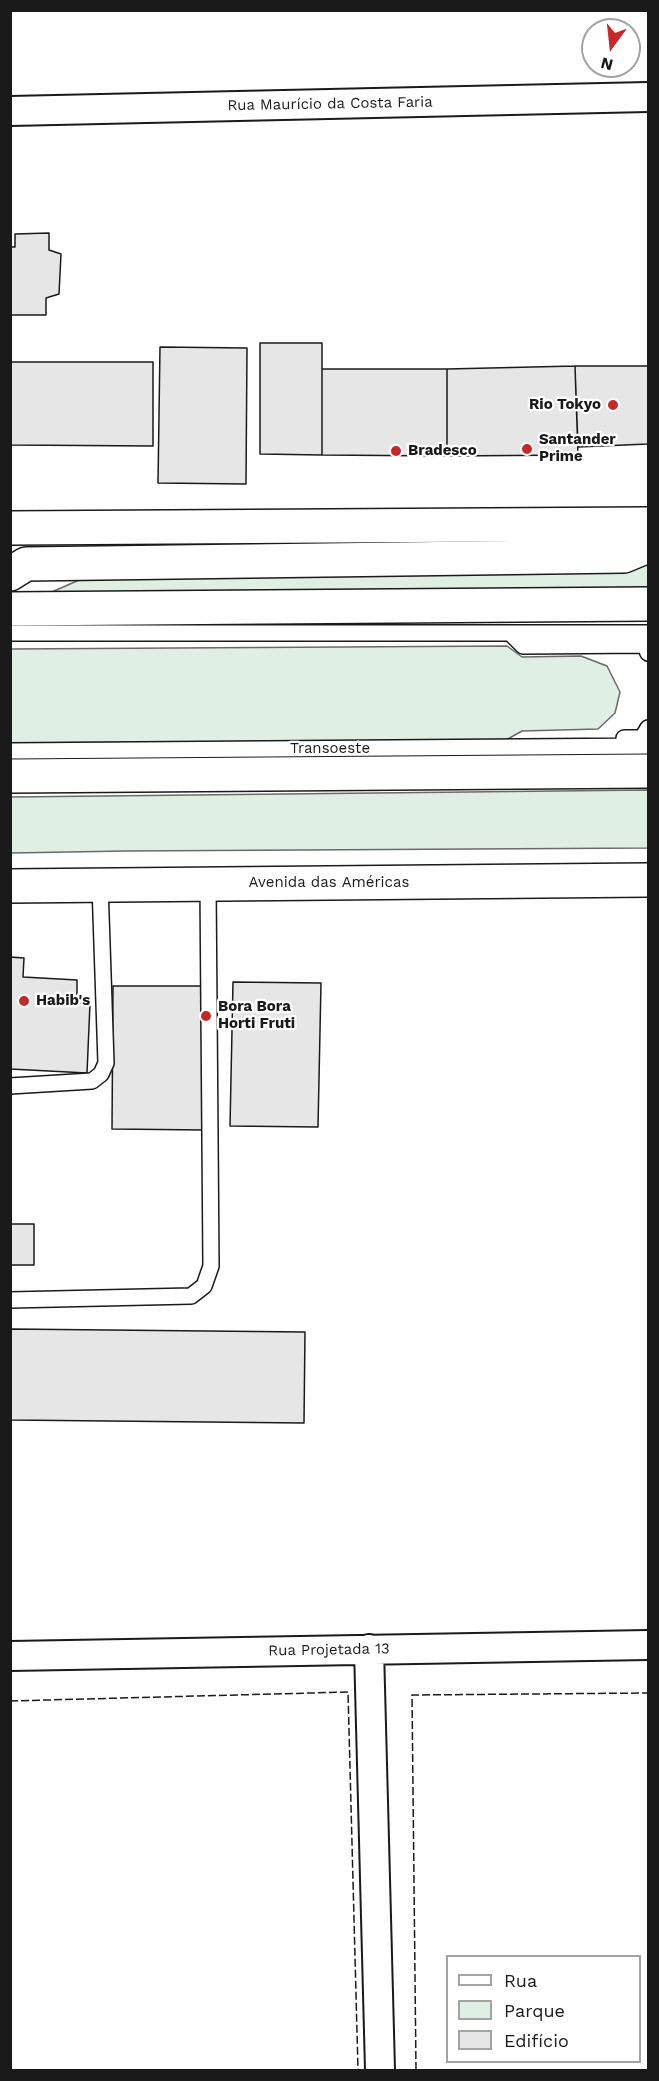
<!DOCTYPE html>
<html>
<head>
<meta charset="utf-8">
<style>
  body { margin:0 }
  #map { position:relative; width:659px; height:2081px; overflow:hidden; background:#fff; font-family:"Work Sans",sans-serif }
  canvas { display:block }
  .frame { position:absolute; inset:0; border:12px solid #1a1a1a; pointer-events:none }
  .legend { position:absolute; left:446px; top:1955px; width:195px; height:108px; box-sizing:border-box; background:#fff; border:2px solid #a3a3a3; margin:0; padding:8px 10px; list-style:none; font-size:18px; color:#1a1a1a }
  .legend li { display:flex; align-items:center; gap:12px; height:30px }
  .legend b { width:30px; border:2px solid #a3a3a3 }
  .north { position:absolute; left:581px; top:18px; width:60px; height:60px; box-sizing:border-box; background:#fff; border:2px solid #a3a3a3; border-radius:50%; rotate:195deg; font-size:16px; font-weight:700; line-height:24px; text-align:center; color:#1a1a1a }
  .north::after { content:''; display:block; margin:auto; width:21px; height:27px; background:#c62828; clip-path:polygon(50% 0,100% 100%,50% 72%,0 100%) }
</style>
</head>
<body>
<div id="map">
<canvas width="659" height="2081"></canvas>
<div class="frame"></div>
<ul class="legend">
<li><b style="height:8px;background:#fff"></b>Rua</li>
<li><b style="height:16px;background:#e0efe3"></b>Parque</li>
<li><b style="height:16px;background:#e6e6e6"></b>Edifício</li>
</ul>
<div class="north">N</div>
</div>
<script>
const ctx = document.querySelector('canvas').getContext('2d');
ctx.lineJoin = 'round';
function fill(path, color) { ctx.fillStyle = color; ctx.fill(path, 'evenodd'); }
function strokePath(path, color, width, dash) { ctx.strokeStyle = color; ctx.lineWidth = width; ctx.lineCap = dash ? 'butt' : 'round'; ctx.setLineDash(dash || []); ctx.stroke(path); }
function label(font, color, halo, rows, align = 'center') {
  ctx.font = font + ' "Work Sans",sans-serif'; ctx.lineWidth = 4.5; ctx.setLineDash([]); ctx.textBaseline = 'middle'; ctx.strokeStyle = halo; ctx.fillStyle = color; for (const [text, x, y, turn = 0] of rows) {
    ctx.save(); ctx.translate(x, y); ctx.rotate((+turn || 0) * Math.PI / 180); ctx.textAlign = isNaN(turn) ? turn : align; if (halo) ctx.strokeText(text, 0, 0); ctx.fillText(text, 0, 0); ctx.restore();
  }
}
const green = new Path2D(`
  M648 564V591L45 595 95 573 587 567Z
  M507 646 522 657 581 656 607 666 620 692 615 713 598 729 522 731 506 740 11 743 10 649Z
  M648 790V848L126 851 11 853V797Z`);
fill(green, '#e0efe3');
strokePath(green, '#6a6a6a', 1.5);
const building = new Path2D(`
  M49 233V250L61 254 59 294 46 298V315H10V247H15V234Z
  M260 343H322V455L260 454Z
  M160 347 247 348 246 484 158 483Z
  M10 362H153V446L10 445Z
  M575 366 578 455 447 456V369Z
  M575 366H648V444L578 447Z
  M322 369H447V456L322 455Z
  M10 957 24 958 23 977 77 980V1003L90 1004 87 1073 10 1069Z
  M233 982 321 983 318 1127 230 1126Z
  M113 986H207L206 1130 112 1129Z
  M10 1224H34V1265H10Z
  M10 1329 305 1332 304 1423 10 1420Z`);
fill(building, '#e6e6e6');
strokePath(building, '#1a1a1a', 1.5);
const service = new Path2D(`
  M10 633H648
  M511 634 523 646 645 645 648 653
  M624 738H642L648 728
  M10 751 648 746
  M10 1086 92 1081 101 1074 106 1063 100 885
  M10 1300 191 1296 204 1286 211 1266 208 884`);
const minor = new Path2D(`
  M10 111 648 97
  M369 1649 380 2070
  M10 1656 648 1645`);
const secondary = new Path2D(`
  M10 528 648 524
  M10 886 648 880`);
const trunk = new Path2D(`
  M10 574 26 564 624 556 648 546
  M10 609 648 604
  M10 776 648 771`);
strokePath(service, '#1a1a1a', 18);
strokePath(minor, '#1a1a1a', 32);
strokePath(secondary, '#1a1a1a', 36);
strokePath(trunk, '#1a1a1a', 36);
strokePath(service, '#fff', 15);
strokePath(minor, '#fff', 28);
strokePath(secondary, '#fff', 33);
strokePath(trunk, '#fff', 33);
strokePath(new Path2D(`
  M10 1701 348 1692 358 2070
  M416 2070 412 1695 648 1693`), '#1a1a1a', 1.5, [8, 3]);
for (const [x, y, r, color] of [
  [613,405,6,"#c62828"],
  [527,449,6,"#c62828"],
  [396,451,6,"#c62828"],
  [24,1001,6,"#c62828"],
  [206,1016,6,"#c62828"]
]) { const dot = new Path2D(); dot.arc(x, y, r, 0, 2 * Math.PI); ctx.fillStyle = color; ctx.fill(dot); strokePath(dot, '#fff', 2); }
label('15px', '#1a1a1a', '#fff', [
  ["Rua Maurício da Costa Faria",330,104,-1],
  ["Transoeste",330,749],
  ["Avenida das Américas",329,883],
  ["Rua Projetada 13",329,1650,-1]
]);
label('bold 15px', '#1a1a1a', '#fff', [
  ["Rio Tokyo",601,405,"right"],
  ["Santander",539,440],
  ["Prime",539,457],
  ["Bradesco",408,451],
  ["Habib's",36,1001],
  ["Bora Bora",218,1007],
  ["Horti Fruti",218,1024]
], 'left');
</script>
</body>
</html>
